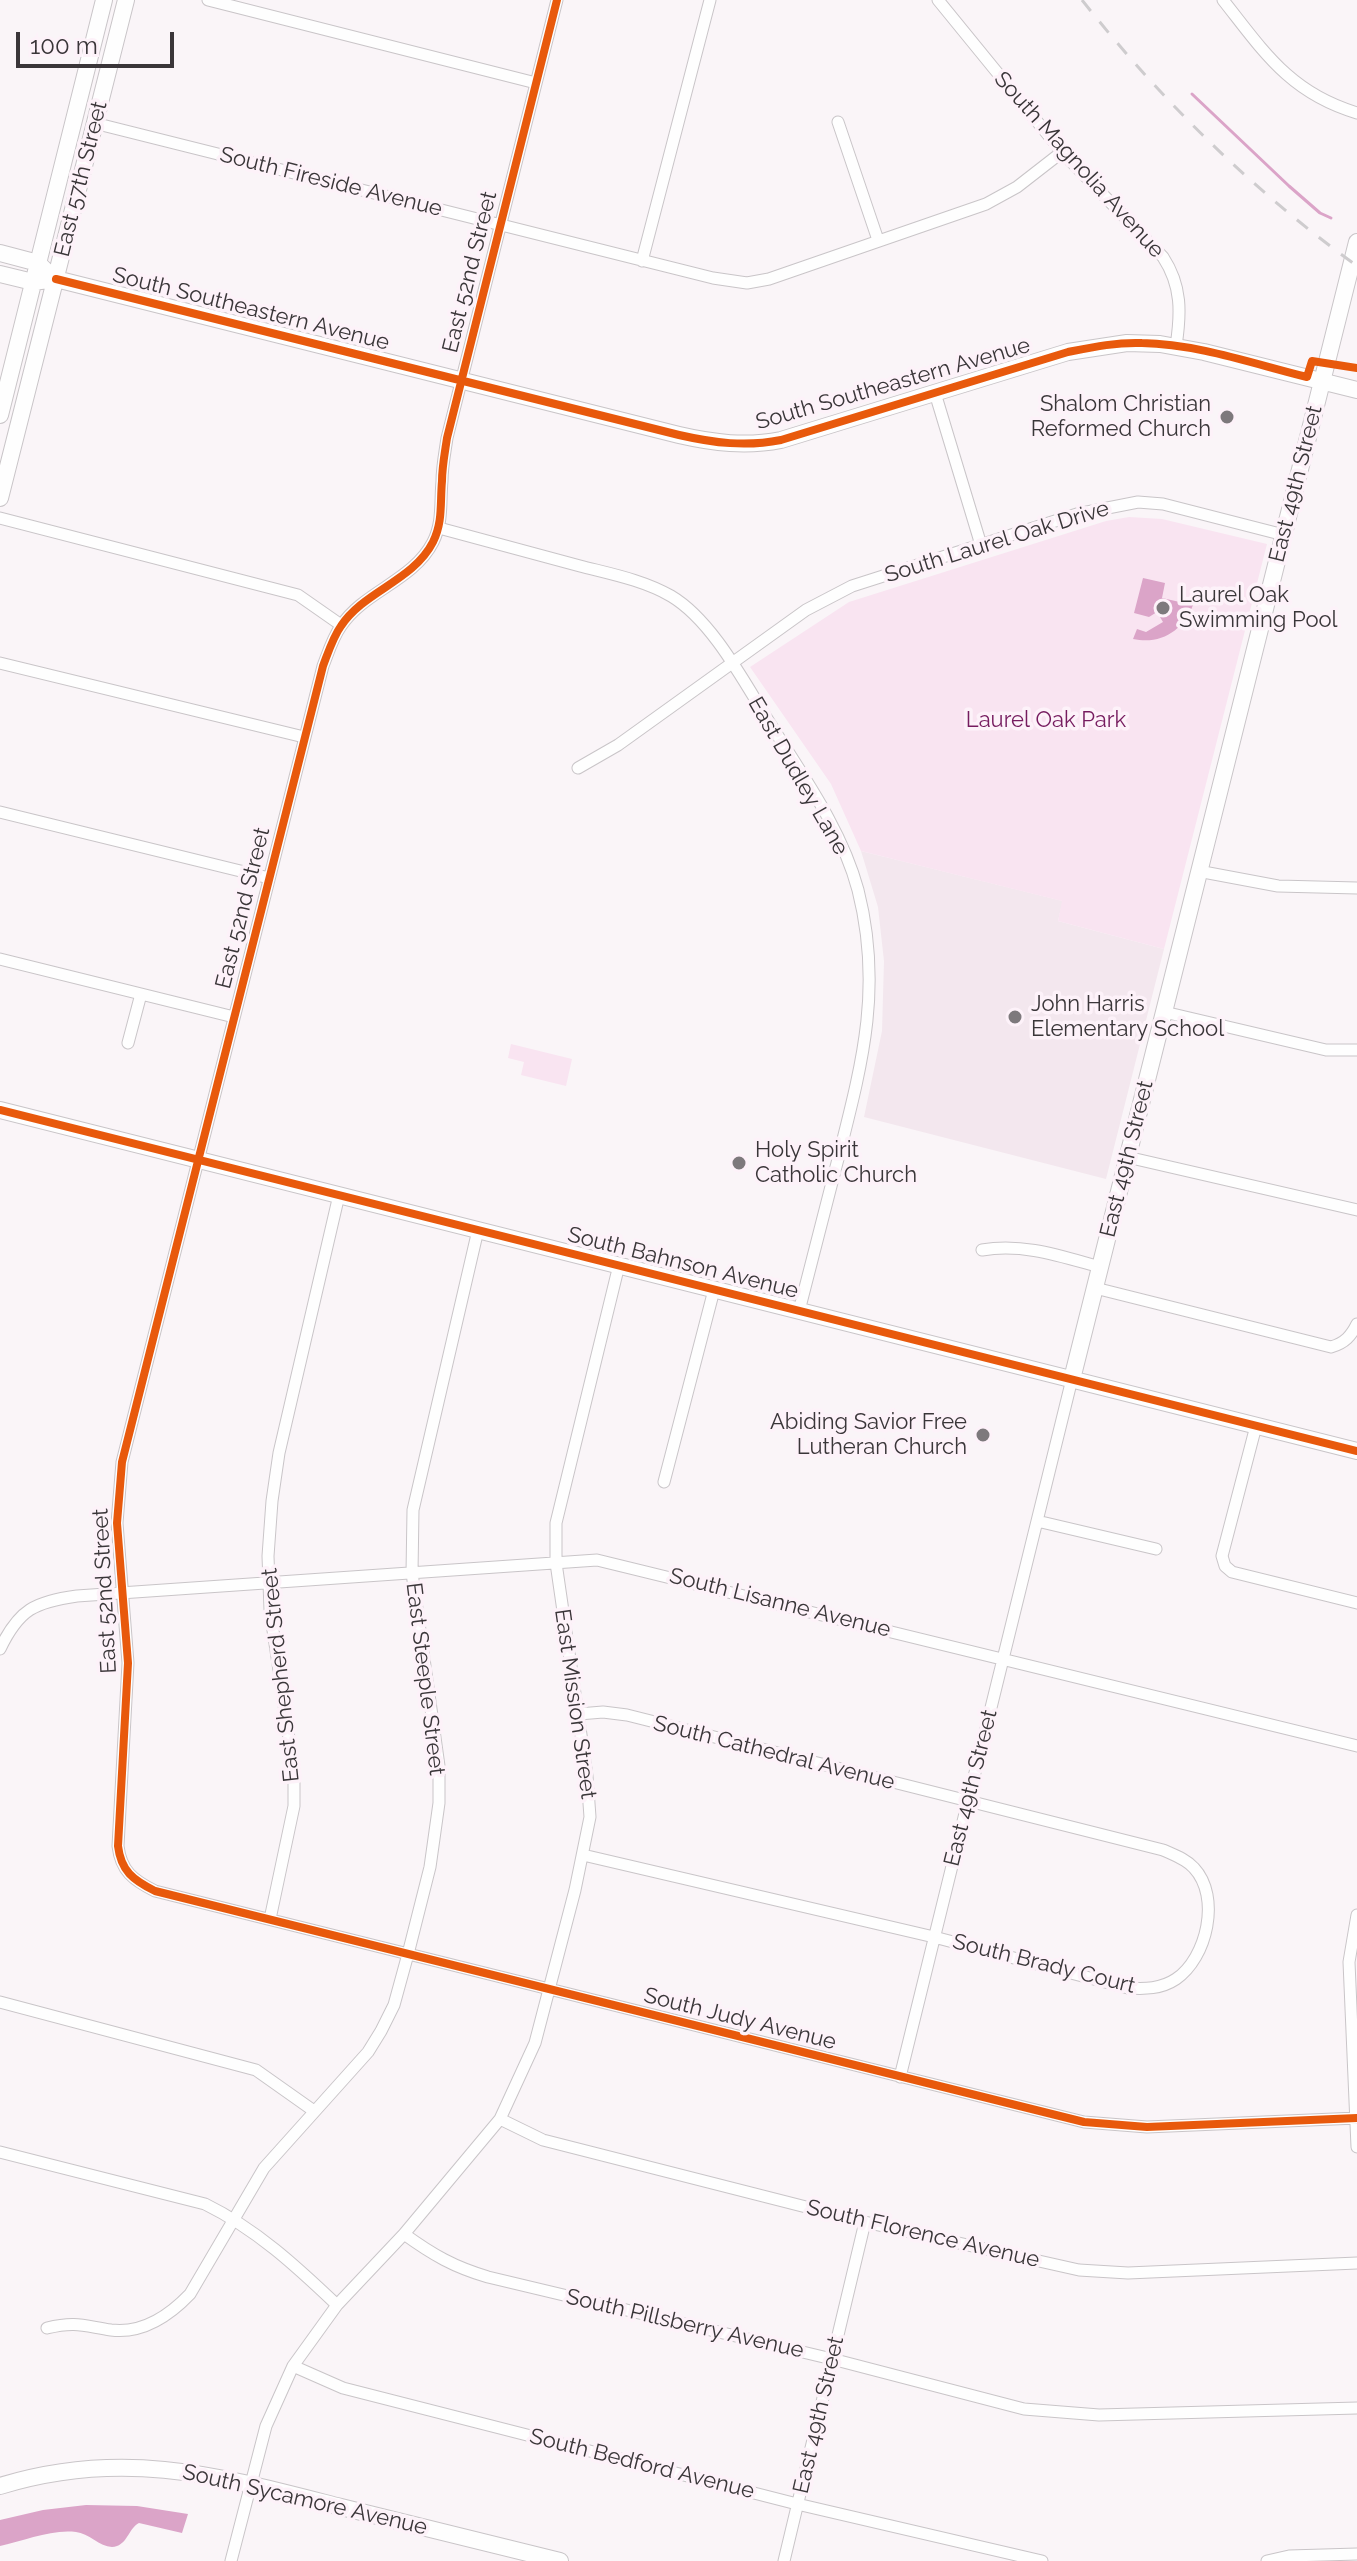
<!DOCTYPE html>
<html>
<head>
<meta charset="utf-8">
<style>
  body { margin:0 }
  #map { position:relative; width:1357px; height:2561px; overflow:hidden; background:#faf5f8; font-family:Raleway,sans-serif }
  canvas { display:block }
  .scale { position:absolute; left:16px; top:32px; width:158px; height:36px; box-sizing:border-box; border:4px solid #3a3639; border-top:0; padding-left:10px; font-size:24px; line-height:28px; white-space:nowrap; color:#3a3639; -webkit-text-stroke:6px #fdf2f9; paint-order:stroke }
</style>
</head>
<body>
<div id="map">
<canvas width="1357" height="2561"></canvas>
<div class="scale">100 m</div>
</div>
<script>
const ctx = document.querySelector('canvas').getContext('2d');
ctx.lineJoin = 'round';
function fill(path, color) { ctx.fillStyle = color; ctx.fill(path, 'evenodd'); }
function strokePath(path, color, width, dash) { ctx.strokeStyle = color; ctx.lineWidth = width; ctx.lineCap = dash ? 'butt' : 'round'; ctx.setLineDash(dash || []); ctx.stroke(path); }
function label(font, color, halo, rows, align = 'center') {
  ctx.font = font + ' Raleway,sans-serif'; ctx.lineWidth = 7; ctx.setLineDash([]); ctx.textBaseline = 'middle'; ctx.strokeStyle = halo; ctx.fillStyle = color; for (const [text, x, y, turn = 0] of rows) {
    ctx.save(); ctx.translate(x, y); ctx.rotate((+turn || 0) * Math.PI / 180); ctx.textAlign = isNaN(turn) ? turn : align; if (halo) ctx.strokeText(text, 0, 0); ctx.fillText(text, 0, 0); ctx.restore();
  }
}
fill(new Path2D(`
  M861 851 1063 901 1058 921 1164 949 1106 1179 864 1117 882 1031 884 961 878 907Z`), '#f3e7ee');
fill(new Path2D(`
  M1129 517 1162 519 1267 544 1164 949 1058 921 1062 901 861 851 831 784 750 667 849 602 1106 521Z
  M511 1044 572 1059 566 1086 521 1075 524 1062 508 1058Z`), '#f9e4f1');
fill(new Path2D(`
  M1143 578 1165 583 1162 598 1193 605C1183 630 1162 645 1133 639L1137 629 1146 632 1163 622 1157 612 1149 617 1134 613Z
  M86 2505 137 2506 188 2514 182 2533 139 2523C129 2528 128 2542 117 2546 103 2551 90 2533 76 2532 51 2529 24 2541 0 2546V2520L43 2510Z`), '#dba4c8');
strokePath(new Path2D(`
  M1192 94 1289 186 1320 213 1331 218`), '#dba4c8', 3);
const street = new Path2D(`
  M208 0 536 83
  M557 0 447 438C445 452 442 467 442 481 440 503 443 522 433 542 413 581 364 591 341 626 333 637 328 653 323 666L122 1462 117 1523 128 1663 118 1846C121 1871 133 1880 155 1891L1084 2122 1147 2127 1357 2118
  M938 0 1062 152 1163 257C1182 286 1181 313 1176 346
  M1223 0C1264 52 1290 93 1357 113
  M838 122 878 240
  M94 123 713 278 747 283 769 279 986 204 1017 187 1062 152
  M642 261 710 0
  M935 393 981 545
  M0 518 298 595 341 625
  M439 528C486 541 533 553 580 566 611 574 643 580 671 596 713 621 745 684 771 725 803 776 842 830 858 890 883 988 862 1064 838 1159 825 1210 812 1260 799 1311
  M0 663 304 737
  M578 768 618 745 806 610 852 586 1077 514 1138 502 1163 504 1284 535
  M0 812 269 878
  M1198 871 1278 886 1357 888
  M0 959 234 1017
  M1164 1012 1326 1050H1357
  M128 1043 141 994
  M1127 1157 1357 1210
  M982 1250C1023 1243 1060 1256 1100 1267
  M1095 1288 1331 1347C1345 1343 1351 1336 1357 1324
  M1256 1426 1222 1556 1225 1566 1232 1572 1357 1603
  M664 1482 714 1290
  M1037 1521 1156 1549
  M0 1649C19 1609 35 1602 77 1596L597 1560 1357 1746
  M579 1714 603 1712 627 1715 1163 1850C1174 1855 1186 1859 1194 1868 1221 1897 1207 1958 1176 1979 1161 1989 1145 1989 1128 1988L934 1937 583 1855
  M1357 1915 1349 1962 1357 2147
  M270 1919 294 1806V1772L270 1610 268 1556 272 1501 279 1453 339 1195
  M0 2002 256 2070 314 2111
  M900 2077 1072 1379
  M500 2119 543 2140 865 2222 1079 2270 1128 2273 1357 2263
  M0 2152 205 2204C256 2229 296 2266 337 2305
  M404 2234C433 2255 454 2267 488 2277L832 2359 1024 2409 1099 2415 1357 2408
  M47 2328C76 2321 84 2326 111 2330 143 2334 169 2316 190 2294L264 2168 368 2052 381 2031 394 2005 408 1954 430 1867 439 1803V1766L412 1573 413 1510 478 1230
  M293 2366 343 2388 797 2504 1042 2561
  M231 2561 266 2426 293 2366 337 2305 404 2234 500 2119 535 2043 575 1890 590 1817 587 1776 556 1563V1523L619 1265
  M784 2561 865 2222
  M1267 2561 1289 2556 1357 2554`);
const secondary = new Path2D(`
  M0 253 38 263 45 270
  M0 274 33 282 56 279 679 435C714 443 746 447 781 440L1068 352 1127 343 1160 344 1204 352 1357 390
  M0 415 104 0
  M0 498 126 0
  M0 1110 1357 1451
  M1072 1379 1357 242
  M0 2486C124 2448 220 2476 341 2507 414 2525 487 2543 560 2561`);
strokePath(street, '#c9c5c8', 13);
strokePath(secondary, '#c9c5c8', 18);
strokePath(street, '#fefefe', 11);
strokePath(secondary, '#fefefe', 16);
strokePath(new Path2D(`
  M1082 0C1162 101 1252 190 1357 266`), '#ceccce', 3, [14, 14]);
strokePath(new Path2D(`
  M557 0 447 438C445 452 442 467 442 481 440 503 443 522 433 542 413 581 364 591 341 626 333 637 328 653 323 666L122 1462 117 1523 128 1663 118 1846C121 1871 133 1880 155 1891L1084 2122 1147 2127 1357 2118
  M56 279 679 435C714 443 746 447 781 440L1068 352C1093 347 1117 342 1142 343 1198 344 1254 364 1307 377L1312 361 1357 368
  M0 1110 1357 1451`), '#e8590c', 8);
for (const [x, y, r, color] of [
  [1227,417,8,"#7d797c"],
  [1163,608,8,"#7d797c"],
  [1015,1017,8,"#7d797c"],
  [739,1163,8,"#7d797c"],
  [983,1435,8,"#7d797c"]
]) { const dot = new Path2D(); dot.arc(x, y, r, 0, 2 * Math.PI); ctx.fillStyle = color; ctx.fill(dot); strokePath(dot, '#fdf2f9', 3); }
label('22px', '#3a3639', '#fdf2f9', [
  ["South Magnolia Avenue",1079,165,48],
  ["East 57th Street",81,179,-76],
  ["South Fireside Avenue",331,182,14],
  ["East 52nd Street",470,272,-76],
  ["South Southeastern Avenue",251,309,14],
  ["South Southeastern Avenue",893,384,-16],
  ["East 49th Street",1296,484,-76],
  ["South Laurel Oak Drive",997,542,-17],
  ["East Dudley Lane",798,776,60],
  ["East 52nd Street",243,908,-76],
  ["East 49th Street",1127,1159,-76],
  ["South Bahnson Avenue",683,1263,14],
  ["East 52nd Street",105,1591,-93],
  ["South Lisanne Avenue",780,1603,14],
  ["East Shepherd Street",281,1675,-96],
  ["East Steeple Street",425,1679,83],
  ["East Mission Street",575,1704,82],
  ["South Cathedral Avenue",774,1753,14],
  ["East 49th Street",971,1788,-76],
  ["South Brady Court",1044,1964,14],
  ["South Judy Avenue",740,2019,14],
  ["South Florence Avenue",923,2234,13],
  ["South Pillsberry Avenue",685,2324,13],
  ["East 49th Street",819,2415,-77],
  ["South Bedford Avenue",642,2464,14],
  ["South Sycamore Avenue",305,2500,13]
]);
label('22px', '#3a3639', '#fdf2f9', [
  ["Shalom Christian",1211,404,"right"],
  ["Reformed Church",1211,429,"right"],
  ["Laurel Oak",1179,595],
  ["Swimming Pool",1179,620],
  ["John Harris",1031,1004],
  ["Elementary School",1031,1029],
  ["Holy Spirit",755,1150],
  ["Catholic Church",755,1175],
  ["Abiding Savior Free",967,1422,"right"],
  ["Lutheran Church",967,1447,"right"]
], 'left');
label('22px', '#761c5f', '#fdf2f9', [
  ["Laurel Oak Park",1046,720]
]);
</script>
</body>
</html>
